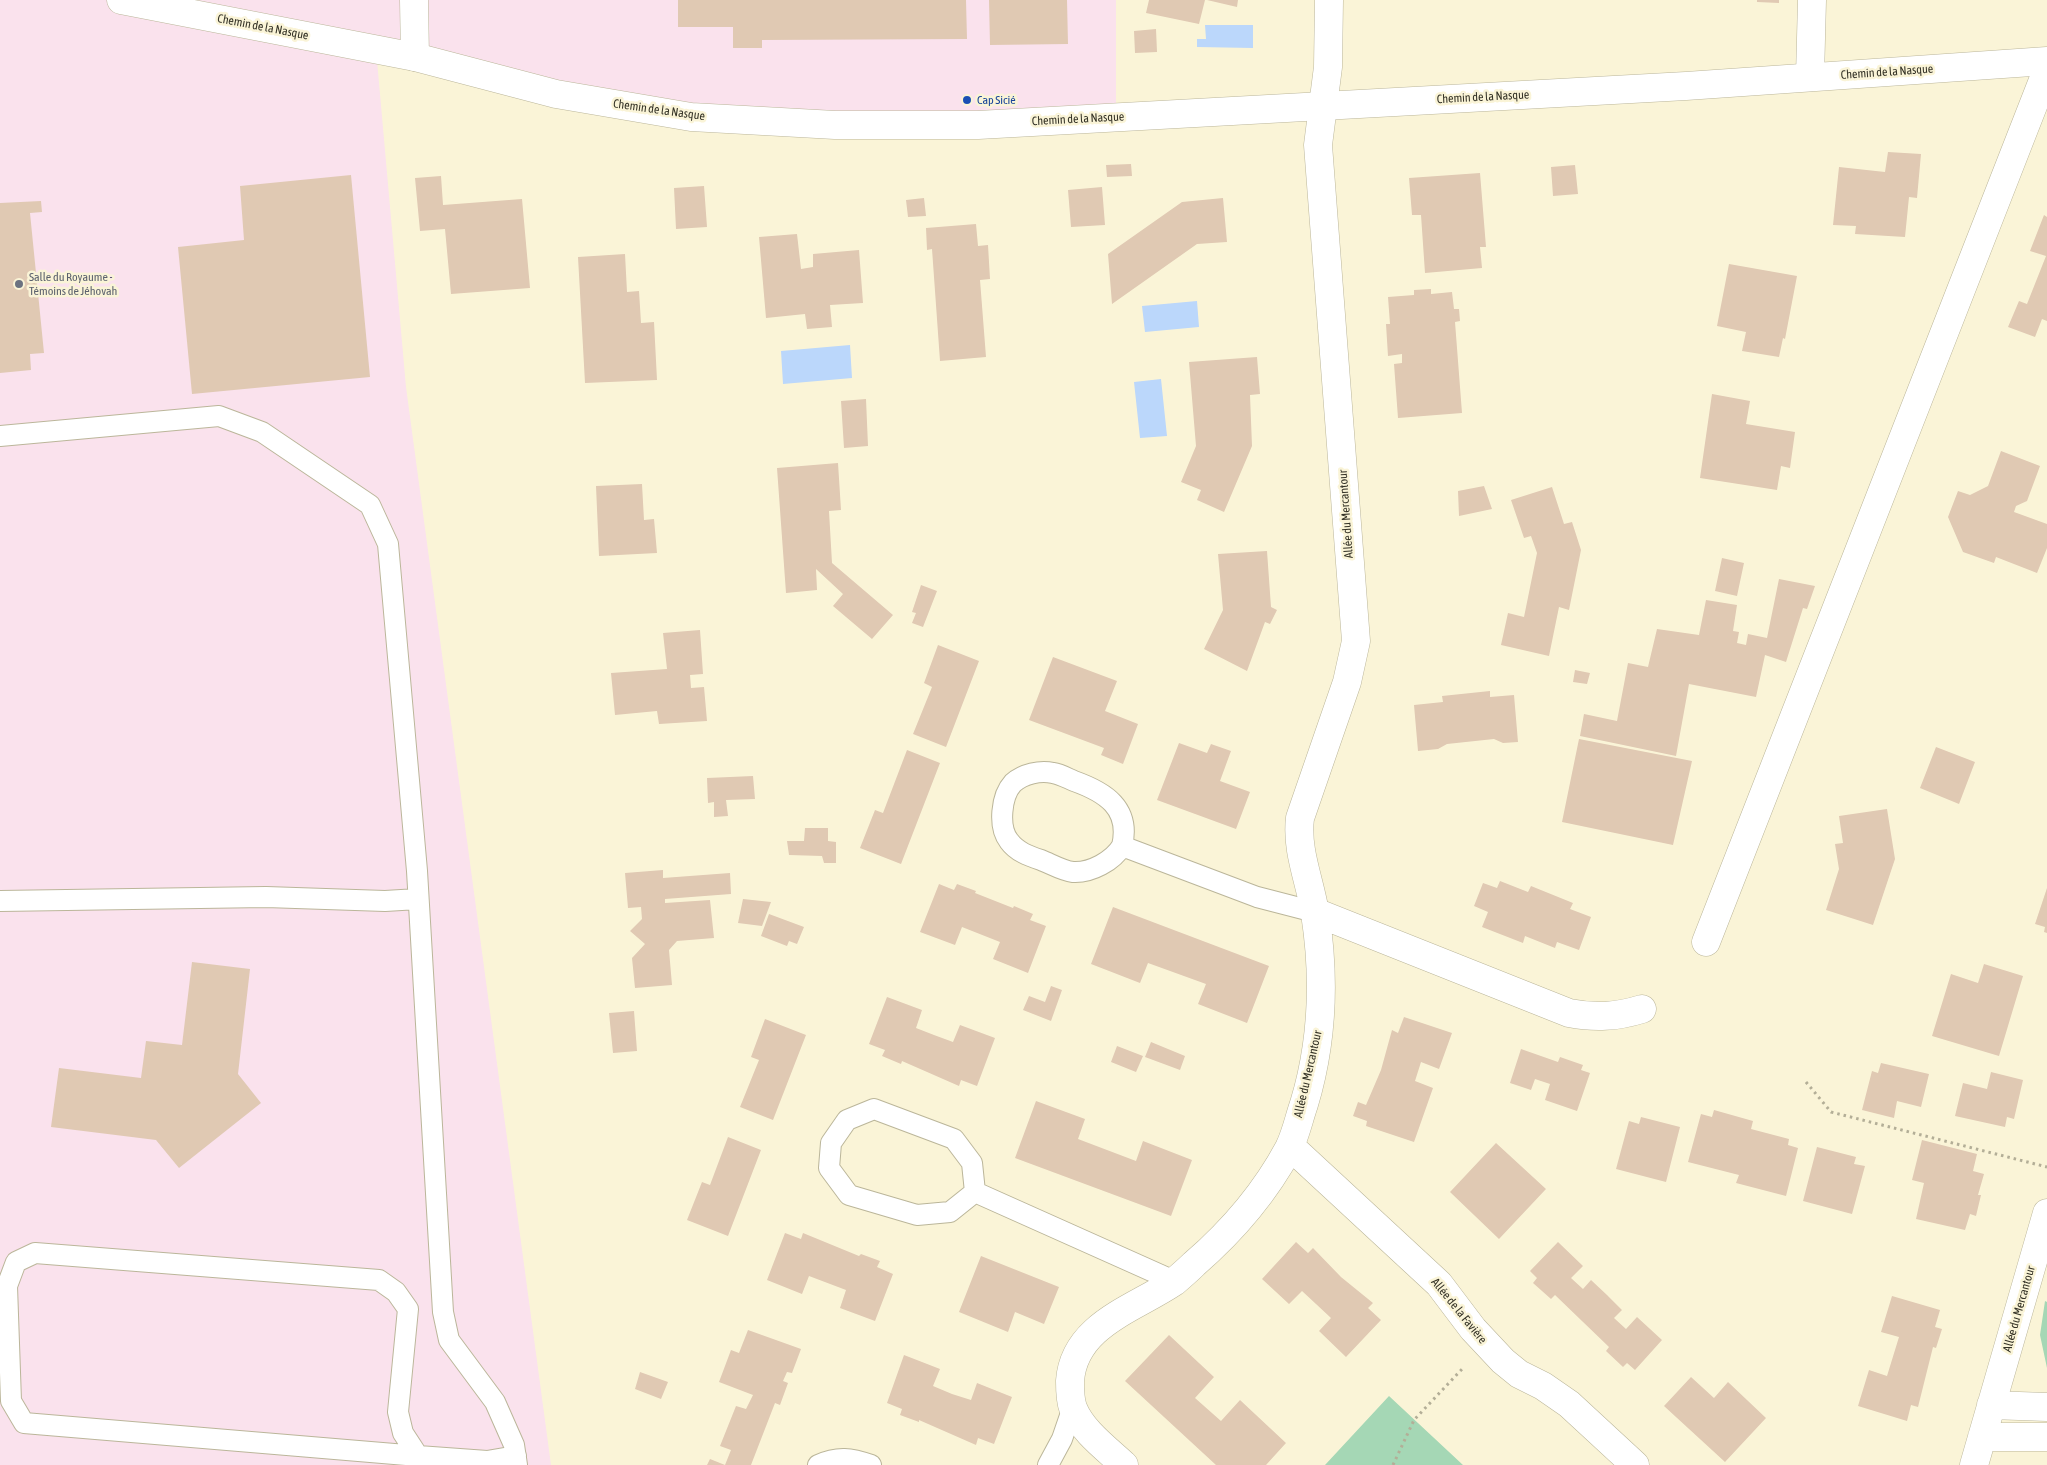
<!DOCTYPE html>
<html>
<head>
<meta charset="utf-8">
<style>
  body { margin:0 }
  canvas { display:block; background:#faf4d7 }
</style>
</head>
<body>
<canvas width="2047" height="1465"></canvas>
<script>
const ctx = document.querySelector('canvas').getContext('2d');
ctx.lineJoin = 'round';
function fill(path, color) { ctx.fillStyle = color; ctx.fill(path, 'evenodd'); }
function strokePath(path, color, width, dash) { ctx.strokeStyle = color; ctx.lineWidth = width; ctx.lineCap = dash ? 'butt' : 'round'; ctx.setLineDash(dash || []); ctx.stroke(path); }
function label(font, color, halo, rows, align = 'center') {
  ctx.font = font + ' "Asap Condensed",sans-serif'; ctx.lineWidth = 5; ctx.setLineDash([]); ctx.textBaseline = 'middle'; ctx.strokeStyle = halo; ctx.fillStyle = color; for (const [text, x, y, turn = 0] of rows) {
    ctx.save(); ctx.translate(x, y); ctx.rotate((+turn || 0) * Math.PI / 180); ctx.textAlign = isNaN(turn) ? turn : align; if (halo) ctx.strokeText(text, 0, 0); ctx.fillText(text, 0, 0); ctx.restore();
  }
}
fill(new Path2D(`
  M0 0H1116V117H691L376 49 406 387 551 1465H0Z`), '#fae2ed');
fill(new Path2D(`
  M2045 1301 2047 1302V1368L2040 1335Z
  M1389 1396 1463 1465H1325Z`), '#a5d7b5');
fill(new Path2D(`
  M1205 25H1253V48L1197 47V39H1206Z
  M1197 301 1199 327 1145 332 1142 306Z
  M850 345 852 378 783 384 781 351Z
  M1161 379 1167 436 1140 438 1134 382Z`), '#bbd7fb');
fill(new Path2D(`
  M678 0H966L967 39 762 40V48H733V27H678Z
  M989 0H1067L1068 44 990 45Z
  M1149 0H1205L1199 24 1146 13Z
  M1207 0H1238L1237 7Z
  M1757 0H1779V3L1757 2Z
  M1156 29 1157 52 1135 53 1134 31Z
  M1888 152 1921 154 1917 198 1909 197 1905 237 1855 234 1856 226 1833 225 1839 167 1885 172Z
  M1131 164 1132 176 1107 177 1106 165Z
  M1575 165 1578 194 1553 196 1551 167Z
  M1480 173 1486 247H1480L1482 268 1425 273 1421 215H1412L1409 178Z
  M351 175 370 377 192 394 178 247 244 240 240 186Z
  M441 176 443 205 522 199 530 288 451 294 445 229 420 231 415 178Z
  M704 186 707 227 676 229 674 188Z
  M1102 187 1105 225 1071 227 1068 190Z
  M924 198 926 216 908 217 906 200Z
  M1223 198 1227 242 1197 244 1112 304 1108 254 1182 202Z
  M41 201 42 212 30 213 44 353 30 354 31 370 0 373V203Z
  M2044 215 2047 217V321L2042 319 2035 337 2008 327 2019 301 2027 304 2046 256 2030 251Z
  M976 224 978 246 988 245 990 279 980 280 986 357 940 361 932 249 927 250 926 228Z
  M797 234 801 269 813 267V254L859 250 863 303 830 305 832 327 807 329 805 314 766 318 759 237Z
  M625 254 627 292 639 291 641 323 654 322 657 380 585 383 578 257Z
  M1729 264 1797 276 1785 339 1783 338 1779 357 1742 351 1746 332 1717 326Z
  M1431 289V294L1452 292 1454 309H1459L1460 321 1455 322 1462 413 1398 418 1394 364 1402 363V354L1388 356 1386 324H1390L1388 297 1414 295V290Z
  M1257 357 1260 394 1250 395 1252 446 1224 512 1197 500 1201 490 1181 482 1196 446 1189 362Z
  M1712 394 1750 401 1746 424 1795 432 1790 468 1781 466 1777 490 1700 478Z
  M866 399 868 446 844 448 841 401Z
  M2001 451 2040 466 2027 501 2016 506 2014 512 2047 524V548L2037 573 1996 557 1994 563 1963 552 1948 517 1958 491 1970 495 1988 486Z
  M838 463 841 510 829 511 832 563 893 615 872 639 833 606 843 594 816 569 817 590 786 593 777 468Z
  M642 484 644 520 654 519 657 553 599 556 596 486Z
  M1484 486 1492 509 1459 516 1458 491Z
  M1552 487 1564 524 1572 522 1581 550 1569 610 1559 607 1549 656 1501 645 1508 613 1524 617 1537 553 1531 536 1524 538 1511 500Z
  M1267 551 1271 607 1277 610 1270 624 1265 622 1247 671 1204 649 1223 610 1218 554Z
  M1722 558 1744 563 1737 596 1715 591Z
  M1779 579 1815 586 1807 609 1803 608 1786 662 1765 655 1756 697 1689 684 1676 756 1580 736 1584 714 1617 721 1628 663 1648 667 1657 629 1699 635 1706 600 1737 605 1733 631 1739 632 1737 643 1746 645 1748 634 1767 638Z
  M921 585 937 591 923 627 912 623 916 613 912 612Z
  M700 630 703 674 690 675 691 688 704 687 707 721 659 724 657 711 615 715 611 673 667 669 663 633Z
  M938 645 979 661 946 747 913 734 932 687 924 683Z
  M1053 657 1117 681 1105 711 1138 724 1123 764 1101 755 1104 748 1029 720Z
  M1575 670 1590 673 1587 684 1573 682Z
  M1490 691V697L1514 695 1518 742 1503 743 1494 739 1447 744 1438 749 1418 751 1414 705 1443 702 1442 696Z
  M1579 739 1692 761 1673 845 1562 822Z
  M1179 743 1207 753 1211 744 1231 751 1220 781 1250 792 1236 829 1157 800Z
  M1936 747 1975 762 1959 804 1920 788Z
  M907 750 940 763 901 864 860 848 875 810 883 813Z
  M753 776 755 799 726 800 728 816 714 817V802L708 803 707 778Z
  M1887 809 1895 859 1873 925 1826 910 1839 869 1835 844 1843 843 1839 816Z
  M805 828H828V841L836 842V863H824L822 856 789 855 787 841H804Z
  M663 870V878L730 873 731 894 665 899V903L710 900 714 938 677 941 669 950 672 985 635 988 632 958 645 944 630 931 642 919 641 907 628 908 625 873Z
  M1500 881 1528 892 1531 886 1573 903 1570 909 1591 917 1579 950 1557 942 1555 948 1525 936 1523 943 1482 927 1488 912 1474 906 1483 883 1497 888Z
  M939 884 954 890 957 884 976 891 975 893 1013 908 1014 906 1033 914 1030 920 1046 926 1028 973 993 959 1000 942 962 927 955 945 920 932Z
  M2047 888V933L2044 932 2045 927 2035 924Z
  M743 899 771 902 762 926 738 923Z
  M1113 907 1269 966 1247 1023 1198 1004 1206 984 1148 963 1140 983 1091 964Z
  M769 914 804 927 797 944 789 941 787 946 761 936Z
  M192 962 250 969 238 1074 261 1103 179 1168 156 1140 51 1127 59 1068 141 1078 146 1041 182 1045Z
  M1984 964 2023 976 1999 1056 1932 1036 1951 974 1978 983Z
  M1051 986 1062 990 1051 1021 1023 1010 1029 996 1045 1002Z
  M887 997 922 1010 916 1028 934 1035 953 1042 960 1025 995 1038 977 1086 961 1080 959 1086 902 1061 901 1064 882 1056 885 1050 869 1044Z
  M634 1011 637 1051 613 1053 609 1013Z
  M1404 1017 1452 1033 1439 1069 1421 1062 1415 1081 1433 1088 1414 1142 1366 1126 1367 1121 1353 1116 1358 1102 1366 1105 1381 1070 1392 1030 1398 1033Z
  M765 1019 806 1035 773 1120 740 1107 759 1060 751 1057Z
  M1151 1042 1185 1056 1180 1070 1145 1057Z
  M1117 1046 1143 1056 1136 1072 1111 1062Z
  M1521 1049 1558 1062 1560 1057 1583 1065 1581 1070 1590 1073 1577 1111 1545 1100 1550 1084 1535 1079 1531 1090 1510 1083Z
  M1881 1063 1929 1074 1921 1107 1897 1101 1894 1118 1862 1110 1872 1071 1878 1073Z
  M1991 1072 2023 1080 2014 1119 2007 1117 2005 1127 1955 1116 1963 1083 1987 1089Z
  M1036 1101 1085 1119 1078 1139 1136 1161 1143 1141 1192 1160 1171 1216 1015 1158Z
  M1714 1110 1753 1121 1751 1129 1789 1139 1788 1145 1798 1148 1786 1196 1736 1183 1739 1175 1688 1162 1701 1114 1712 1117Z
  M1641 1117 1680 1127 1666 1182 1616 1169 1629 1121 1639 1124Z
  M728 1137 761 1150 728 1236 687 1220 702 1182 710 1185Z
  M1922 1140 1977 1154 1973 1171 1984 1174 1978 1195H1981L1976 1216 1970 1214 1965 1230 1916 1219 1924 1183 1912 1180Z
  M1496 1143 1546 1189 1499 1239 1450 1192Z
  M1817 1147 1856 1157 1854 1164 1865 1166 1852 1214 1803 1201Z
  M785 1233 801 1239 803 1233 859 1256 861 1254 880 1261 877 1267 893 1274 875 1321 840 1308 846 1290 809 1276 802 1294 767 1280Z
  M1296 1242 1308 1253 1313 1248 1341 1277 1373 1303 1368 1308 1381 1320 1346 1357 1319 1331 1331 1318 1316 1304 1302 1291 1289 1304 1262 1279Z
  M1558 1242 1583 1266 1571 1278 1583 1289 1591 1280 1607 1295 1622 1310 1614 1318 1626 1329 1637 1317 1662 1340 1635 1370 1627 1363 1623 1367 1606 1351 1609 1347 1555 1295 1551 1299 1533 1283 1537 1278 1530 1271Z
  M981 1256 1059 1287 1044 1324 1015 1312 1008 1332 959 1312Z
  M1892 1296 1940 1310 1935 1327 1942 1329 1936 1348 1933 1347 1918 1407 1911 1405 1907 1421 1858 1406 1869 1370 1887 1376 1899 1337 1881 1332Z
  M748 1330 801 1349 792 1373 787 1372 783 1381 788 1383 780 1405 775 1403 751 1465H725L731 1450 720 1446 736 1406 746 1409 753 1395 719 1382 731 1350 739 1353Z
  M1169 1335 1214 1377 1195 1398 1221 1421 1240 1400 1286 1443 1266 1465H1216L1125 1381Z
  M904 1355 940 1369 933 1386 952 1394 971 1400 977 1383 1012 1397 994 1444 978 1438 976 1445 919 1420V1422L900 1415 902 1409 887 1403Z
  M640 1372 668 1382 661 1399 635 1389Z
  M1691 1377 1714 1398 1728 1382 1766 1418 1725 1462 1664 1406Z
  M710 1459 725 1465H707Z`), '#e0c9b3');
const service = new Path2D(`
  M0 436 219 416 262 432 370 505 388 544 417 871 443 1312 449 1340 495 1402 514 1445 517 1465
  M1122 846C1113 861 1091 873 1073 872 1063 871 1051 864 1041 860 1029 856 1017 852 1009 841 998 827 1001 796 1013 783 1023 774 1040 770 1053 773 1060 774 1067 778 1074 781 1105 792 1131 808 1122 846L1257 897 1315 912
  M0 901 266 897 385 901 418 899
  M975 1192 950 1212 917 1215 849 1195 829 1168 831 1143 847 1120 874 1109 954 1139 972 1163 975 1192 1174 1281
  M35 1253 379 1280 396 1292 408 1309 398 1412 403 1433 418 1456 24 1423 11 1401 7 1286 16 1262Z
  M418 1456 487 1461 516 1456
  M818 1465C838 1456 851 1458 871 1465
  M1048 1465 1062 1439 1073 1407`);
const minor = new Path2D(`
  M414 0 415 57
  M1810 77 1812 0
  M1315 912 1569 1013C1595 1018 1616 1017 1642 1009
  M1706 942 2047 70
  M1290 1146 1439 1284 1473 1329 1503 1361 1519 1374 1543 1386 1569 1404 1635 1465
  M1991 1405 2047 1407
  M1982 1437H2047
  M1124 1465C1107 1449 1082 1431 1073 1408 1070 1400 1070 1389 1070 1381 1074 1325 1134 1309 1174 1282 1181 1276 1188 1270 1194 1264 1231 1232 1266 1191 1289 1148 1296 1134 1299 1118 1304 1104 1323 1041 1325 977 1315 913 1310 881 1296 851 1300 818L1347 682 1356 641 1318 145 1328 67 1329 0
  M1974 1465 2047 1213`);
const tertiary = new Path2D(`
  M121 0 415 57 556 94 691 117 835 125H978L1686 86 2047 61`);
strokePath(service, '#bbb69a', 22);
strokePath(minor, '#bbb69a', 29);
strokePath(tertiary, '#bbb69a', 29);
strokePath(new Path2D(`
  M1806 1082 1831 1112 2047 1167
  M1393 1465 1414 1420 1463 1368`), '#b3ae97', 3, [2.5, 4]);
strokePath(service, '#fff', 20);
strokePath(minor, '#fff', 28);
strokePath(tertiary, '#fff', 28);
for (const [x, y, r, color] of [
  [967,100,5,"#1a4fb4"],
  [19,284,5,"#6b7280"]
]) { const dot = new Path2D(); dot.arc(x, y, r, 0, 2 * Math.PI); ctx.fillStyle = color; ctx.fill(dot); strokePath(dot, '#faf4d7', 2); }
label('12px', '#343226', '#faf4d7', [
  ["Chemin de la Nasque",263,27,11],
  ["Chemin de la Nasque",1887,72,-4],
  ["Chemin de la Nasque",1483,97,-3],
  ["Chemin de la Nasque",659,110,8],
  ["Chemin de la Nasque",1078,119,-3],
  ["Allée du Mercantour",1346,514,-94],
  ["Allée du Mercantour",1308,1074,-77],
  ["Allée du Mercantour",2019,1309,-74],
  ["Allée de la Favière",1459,1311,51]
]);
label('12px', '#164399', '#faf4d7', [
  ["Cap Sicié",977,100]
], 'left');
label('12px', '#5b616d', '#faf4d7', [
  ["Salle du Royaume -",29,277],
  ["Témoins de Jéhovah",29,291]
], 'left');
</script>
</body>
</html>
